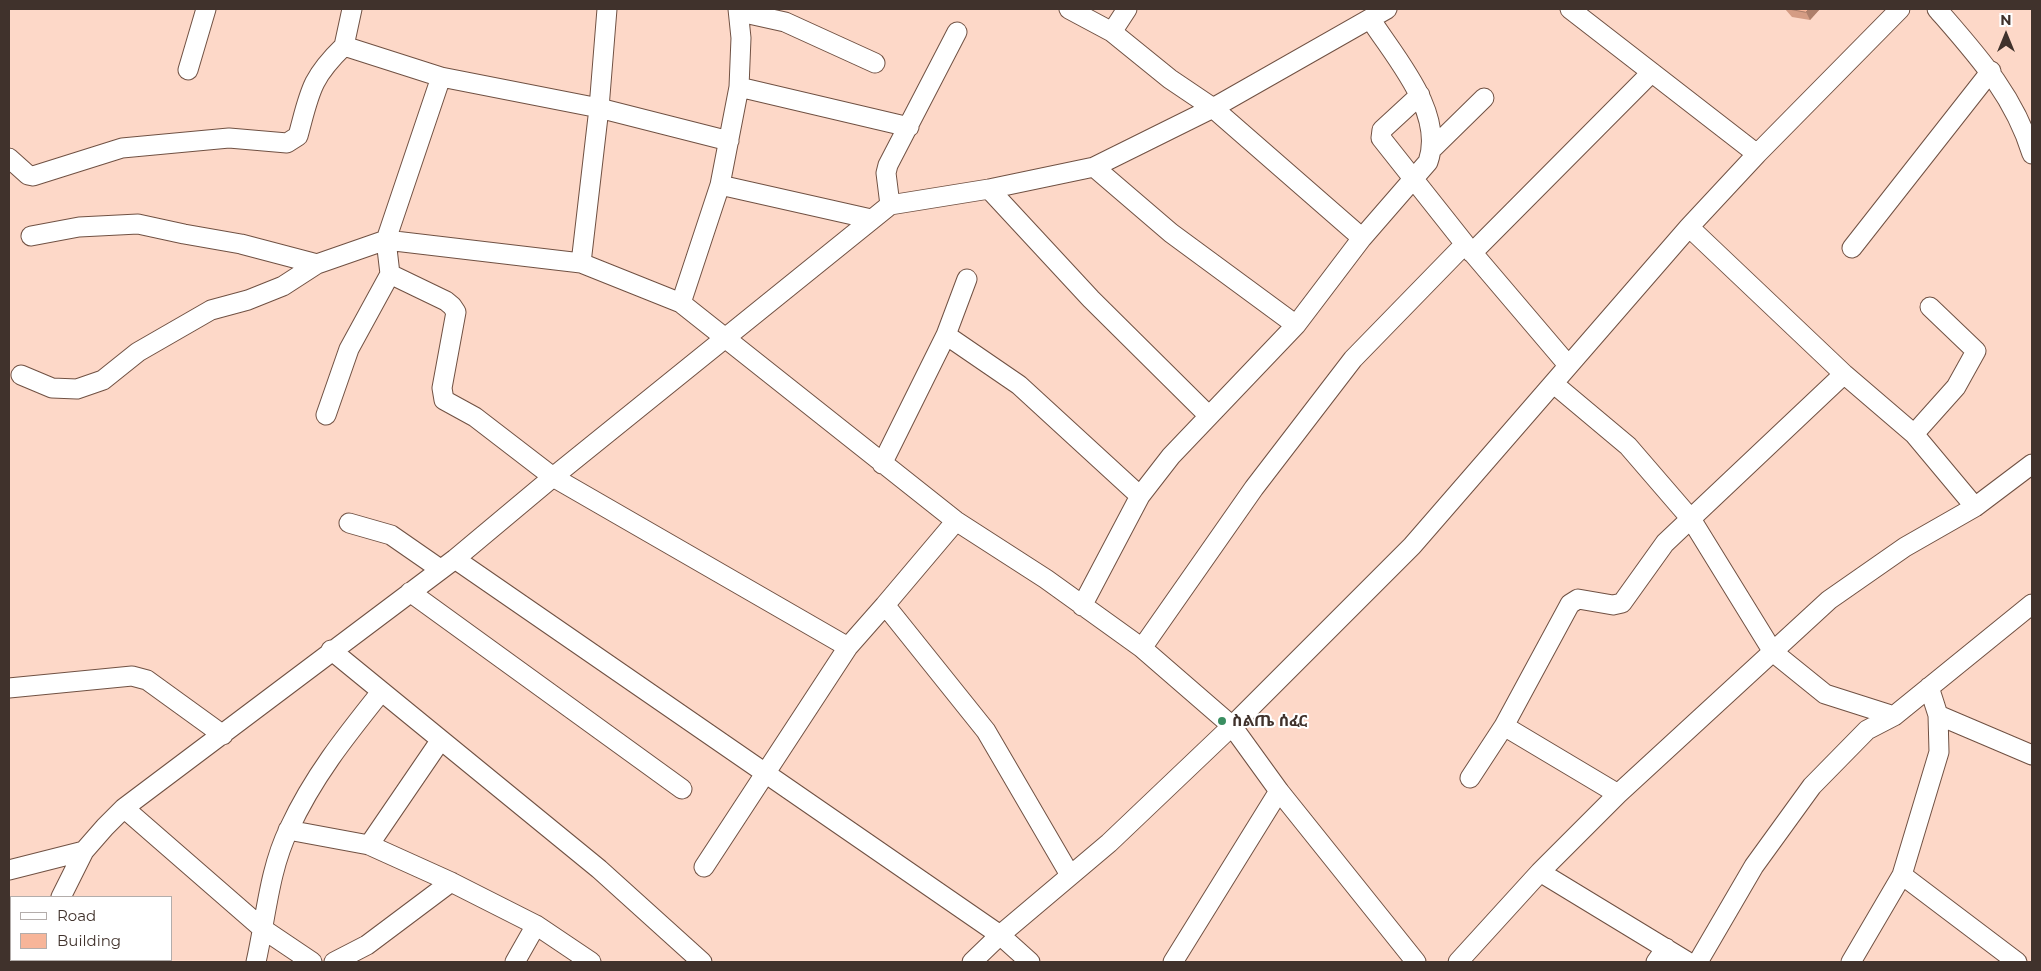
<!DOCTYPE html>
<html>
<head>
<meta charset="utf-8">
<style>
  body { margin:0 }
  #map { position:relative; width:2041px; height:971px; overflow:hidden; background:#fdd8c8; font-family:Montserrat,sans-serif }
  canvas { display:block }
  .frame { position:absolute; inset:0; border:10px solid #40322c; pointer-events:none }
  .legend { position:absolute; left:10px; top:896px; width:162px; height:65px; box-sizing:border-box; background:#fff; border:1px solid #b3adab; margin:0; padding:6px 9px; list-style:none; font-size:15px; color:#40322c }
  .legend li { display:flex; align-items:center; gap:10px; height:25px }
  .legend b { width:25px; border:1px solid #b3adab }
  .north { position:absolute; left:1981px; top:10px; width:50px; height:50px; -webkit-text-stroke:4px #fff; paint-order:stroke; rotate:0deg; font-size:14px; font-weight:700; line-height:20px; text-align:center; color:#40322c }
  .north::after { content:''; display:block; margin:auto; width:18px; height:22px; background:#40322c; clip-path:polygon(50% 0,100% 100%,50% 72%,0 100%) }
</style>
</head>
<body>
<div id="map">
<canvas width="2041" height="971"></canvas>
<div class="frame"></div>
<ul class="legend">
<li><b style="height:6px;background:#fff"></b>Road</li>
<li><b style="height:14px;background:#f7b599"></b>Building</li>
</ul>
<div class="north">N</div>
</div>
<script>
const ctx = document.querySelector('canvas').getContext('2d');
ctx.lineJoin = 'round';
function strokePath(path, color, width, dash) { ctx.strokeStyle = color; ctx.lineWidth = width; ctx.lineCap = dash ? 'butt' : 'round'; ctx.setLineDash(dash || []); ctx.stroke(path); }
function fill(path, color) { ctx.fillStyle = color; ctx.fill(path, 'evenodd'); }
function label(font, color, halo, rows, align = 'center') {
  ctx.font = font + ' Montserrat,"Noto Sans Ethiopic",sans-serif'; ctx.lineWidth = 4; ctx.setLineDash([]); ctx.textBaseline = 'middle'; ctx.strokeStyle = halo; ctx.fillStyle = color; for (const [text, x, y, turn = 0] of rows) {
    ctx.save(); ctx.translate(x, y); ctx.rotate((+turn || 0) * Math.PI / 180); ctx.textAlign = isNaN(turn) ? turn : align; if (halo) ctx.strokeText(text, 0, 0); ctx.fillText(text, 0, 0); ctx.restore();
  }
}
const minor = new Path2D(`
  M352 9 344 46 441 77
  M1069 9 1112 32 1170 79 1213 108 1362 238
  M1570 9 1757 154
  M1937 9C1977 55 2014 95 2032 154
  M740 12 785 22 875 63
  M1112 32 1127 9
  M188 70 206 9
  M739 87 909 127
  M1420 95 1382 130 1381 138 1465 244 1568 365
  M1432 149 1484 98
  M9 158 28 175 33 176 122 148 229 138 287 143 298 136C310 92 310 79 344 46
  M1094 167 1171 233 1296 325
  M720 185 871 219
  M989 189 1091 299 1209 416
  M890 205 886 173 888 165 957 32
  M1689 227 1844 374 1914 434 1975 507
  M31 236 79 227 138 224 184 234 241 244 317 264
  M1852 248 1991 71
  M1472 253 1651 73
  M581 263 599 108 729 141
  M390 274 446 301 452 306 456 312 442 388 444 400 475 417 553 477 848 647 704 867
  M681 303 720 185 739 87 741 38 738 9
  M946 335 1019 385 1140 496
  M21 375 52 388 77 389 103 380 138 352 211 310 248 300 283 286 317 264 386 240 581 263 681 303 956 521 1046 579 1142 648 1232 726 1279 791 1416 962
  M1554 384 1628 446 1691 519 1773 652 1825 694 1894 716
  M326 415 349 349 390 274 386 240 441 77 599 108 607 9
  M1914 434 1956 387 1976 351 1930 307
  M882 464 946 335 967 279
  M956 521 885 605 986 731 1070 875
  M349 523 391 535 440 569
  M455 559 1000 935 1030 962
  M410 592 682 789
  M1082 606 1140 496 1171 456 1296 325 1362 238 1428 162C1445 113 1396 59 1371 20
  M848 647 885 605
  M1142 648 1254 488 1353 359 1465 244
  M331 650 599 869 702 962
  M9 688 132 676 147 680 223 735
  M1938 715 2032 755
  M1504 726 1618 794
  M1470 778 1504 726 1570 604 1578 599 1613 605 1622 603 1665 543 1844 374
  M124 808 263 929 312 962
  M288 830 369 845 451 882 536 925 591 962
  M369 845 440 741
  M9 870 84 851
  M1540 872 1688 962
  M1902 875 2017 962
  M61 897 84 851 105 827 124 808 455 559 553 477 890 205 989 189 1094 167 1213 108 1387 9
  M28 962 29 960
  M256 962C266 918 269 870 289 829 313 777 345 737 381 692
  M334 962 367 945 451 882
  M515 962 536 925
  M972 962 1000 935 1109 843 1232 726 1412 546 1689 227 1757 154 1900 9
  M1173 962 1279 791
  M1458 962 1540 872 1618 794 1829 600 1905 547 1975 507 2032 464
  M1656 962 1666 948
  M1698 962 1754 866 1812 786 1867 730 1894 716 2032 604
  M1851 962 1902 875 1939 752 1938 715 1929 687`);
strokePath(minor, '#705143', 21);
strokePath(minor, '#fff', 19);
fill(new Path2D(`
  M1785 9H1820L1810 20 1792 17Z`), '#d49c84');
fill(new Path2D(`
  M1809 9H1820L1810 20 1806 12Z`), '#ad7f6b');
const building = new Path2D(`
  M1789 9H1809L1806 12Z`);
fill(building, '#f7b599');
strokePath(building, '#ad7f6b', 1);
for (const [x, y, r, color] of [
  [1222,721,5,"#398e61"]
]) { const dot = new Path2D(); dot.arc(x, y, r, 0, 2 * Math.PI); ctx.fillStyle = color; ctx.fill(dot); strokePath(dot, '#fff', 2); }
label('bold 16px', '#40322c', '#fff', [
  ["ስልጤ ሰፈር",1232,721]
], 'left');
</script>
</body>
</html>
